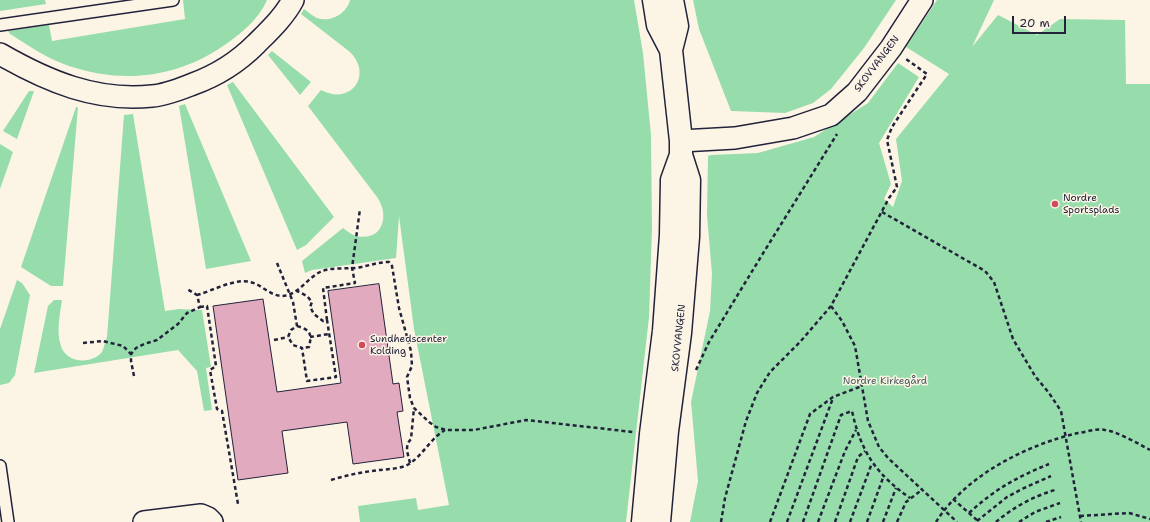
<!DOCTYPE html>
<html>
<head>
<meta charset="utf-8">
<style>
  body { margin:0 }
  #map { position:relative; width:1150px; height:522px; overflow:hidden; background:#fcf5e5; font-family:"Shantell Sans",sans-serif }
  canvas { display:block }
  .scale { position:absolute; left:1012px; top:16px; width:54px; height:18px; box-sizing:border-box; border:2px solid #22223b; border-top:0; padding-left:5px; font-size:12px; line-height:14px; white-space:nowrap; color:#22223b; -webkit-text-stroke:3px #fcf5e5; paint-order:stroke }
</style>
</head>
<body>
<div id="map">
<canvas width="1150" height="522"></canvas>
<div class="scale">20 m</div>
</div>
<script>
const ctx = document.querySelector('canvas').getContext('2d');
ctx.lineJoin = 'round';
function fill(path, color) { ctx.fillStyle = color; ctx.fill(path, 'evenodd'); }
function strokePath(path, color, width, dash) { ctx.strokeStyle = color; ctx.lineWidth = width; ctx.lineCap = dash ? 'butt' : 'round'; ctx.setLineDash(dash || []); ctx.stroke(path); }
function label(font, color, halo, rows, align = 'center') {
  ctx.font = font + ' "Shantell Sans",sans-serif'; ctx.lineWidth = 3; ctx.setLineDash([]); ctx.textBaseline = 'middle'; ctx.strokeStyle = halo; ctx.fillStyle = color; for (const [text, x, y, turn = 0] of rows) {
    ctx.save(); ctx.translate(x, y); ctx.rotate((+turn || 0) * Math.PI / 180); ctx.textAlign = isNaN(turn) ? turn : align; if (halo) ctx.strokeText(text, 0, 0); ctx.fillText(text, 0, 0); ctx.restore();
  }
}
fill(new Path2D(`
  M0 0H45L46 4 0 11Z
  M183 0H267C259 19 240 35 223 46 177 78 122 84 69 66 48 59 29 46 10 34L8 31 49 25 52 41 185 19Z
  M350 0H634L643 53 651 135 652 229 649 317 626 522H360L358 506 416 498 418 510 449 505 414 329 399 216 396 258 312 270 305 273 302 261 343 228C347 231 352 235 356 236 383 242 390 215 377 197L308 106 321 90C351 106 373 75 350 52L301 14 304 9C308 12 313 16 317 18 331 23 347 13 350 0Z
  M693 0H896L864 48 831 89 813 103 785 113 731 111 699 29Z
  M937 0H994L972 47 998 15 1037 35 1060 19 1125 20 1126 84H1150V522H690L698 481 691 402 710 311 712 274 707 215 708 156 711 155 758 153 814 137 868 103 898 63 919 77 879 143 891 184 884 199 893 207 902 181 896 139 949 74 906 47Z
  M272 51 311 82 300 95 268 55Z
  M233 82 334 217 306 245 297 250 227 85Z
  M29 91H34L17 139 3 131Z
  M185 104 251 261 206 269 179 106Z
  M76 107H78L63 286H51L21 267Z
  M133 114 165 311 179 309 202 310 211 367 206 368 212 410 204 411 197 371 178 350 34 373 48 306 54 300H62C60 314 56 332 61 346 66 363 91 365 102 352 104 348 105 341 107 337L124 115Z
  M0 144 13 152 0 189Z
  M17 280 22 283 30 295 15 375 9 383 0 385V329Z`), '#96ddab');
const building = new Path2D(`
  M379 284 393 384 399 383 403 411 397 412 404 457 353 464 347 422 282 431 288 473 238 480 213 306 263 299 277 392 341 383 328 291Z`);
fill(building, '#e2aabe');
strokePath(building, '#22223b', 1);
const lane = new Path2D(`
  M0 25 173 0
  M0 466 8 522`);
const street = new Path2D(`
  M0 54C47 81 96 102 152 96 166 95 180 89 193 84 218 75 237 63 256 44 269 31 284 17 293 0
  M681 141 735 138 793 128 831 115 857 92 891 48 922 0
  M144 522 201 515 208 518 212 522`);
const secondary = new Path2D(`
  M654 0 658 25 671 50
  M643 522 651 434 664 331 671 235 672 180 681 155V141L671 50 677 26 672 0
  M659 522 667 431 680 333 688 237 689 180 681 155`);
strokePath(lane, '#22223b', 14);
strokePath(street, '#22223b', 24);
strokePath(secondary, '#22223b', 25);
strokePath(new Path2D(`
  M882 212 985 271 994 282 1013 339 1035 376 1049 393 1061 411 1081 522
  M277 263 293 302 297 326 291 330 288 337 293 345 302 348 307 381 336 377 327 320 323 321 314 314 310 307 312 302 307 296 297 291
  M197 295C212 291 235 278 250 282 261 284 269 295 281 296 298 296 306 279 320 272 330 267 345 269 356 268 368 266 378 262 389 262L392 266 399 308 411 351 412 366 407 377 410 398 414 408 429 422 436 427 446 430H474L526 420 633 432
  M831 306 842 321 855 346 868 421 879 447 888 458 957 522
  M200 307 207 306 216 366 210 370 217 409 222 411 238 504
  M327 320 323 288 355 283 352 268 360 209
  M297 326C311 330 312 334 309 347L302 348
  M310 337 329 334
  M274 340 288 337
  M83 343 103 341 123 346 131 354
  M696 370 709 342 762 255 837 134
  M134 376 131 361V354L136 348 144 344 157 340 178 324 187 313 200 307 197 295 187 289
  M410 463C408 454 404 446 411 439L414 408
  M331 480C347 475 363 472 379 470 388 469 401 469 409 464 423 455 431 438 445 430
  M953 499 978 521
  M969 513C995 489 1017 477 1049 464
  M1080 516 1129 513 1150 519
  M977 521 1007 497 1024 488 1051 476
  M721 522 725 498 746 421 757 393 770 372 800 342 831 306 889 198 897 187 887 140 892 127 927 74 906 59
  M770 522 810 414 833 397 862 386
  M787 522 833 398
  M803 522 841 415 852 411C861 452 876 474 910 498
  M818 522 845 451 856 430
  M835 522 858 457 865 451
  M850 522 872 463
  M867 522 884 475
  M883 522 896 488
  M897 522 906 502 923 489
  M936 522C965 476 1026 445 1078 433 1087 432 1096 428 1105 430 1116 431 1139 444 1150 450
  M996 522C1012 508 1034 496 1055 490
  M1019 522 1035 512 1060 503
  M1046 522 1061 517`), '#22223b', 2.5, [4, 3]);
strokePath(lane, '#fcf5e5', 11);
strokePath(street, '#fcf5e5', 21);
strokePath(secondary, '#fcf5e5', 22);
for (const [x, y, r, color] of [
  [1055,204,4,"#d1495b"],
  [362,345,4,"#d1495b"]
]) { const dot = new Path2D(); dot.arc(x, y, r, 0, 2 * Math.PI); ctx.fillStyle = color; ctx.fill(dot); strokePath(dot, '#fcf5e5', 1.5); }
label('10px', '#22223b', '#fcf5e5', [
  ["SKOVVANGEN",877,64,-53],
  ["SKOVVANGEN",679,338,-84]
]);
label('10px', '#22223b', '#fcf5e5', [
  ["Nordre",1063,198],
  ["Sportsplads",1063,210],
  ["Sundhedscenter",370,339],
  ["Kolding",370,351]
], 'left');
label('10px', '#455a5d', '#fcf5e5', [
  ["Nordre Kirkegård",885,381]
]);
</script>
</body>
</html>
